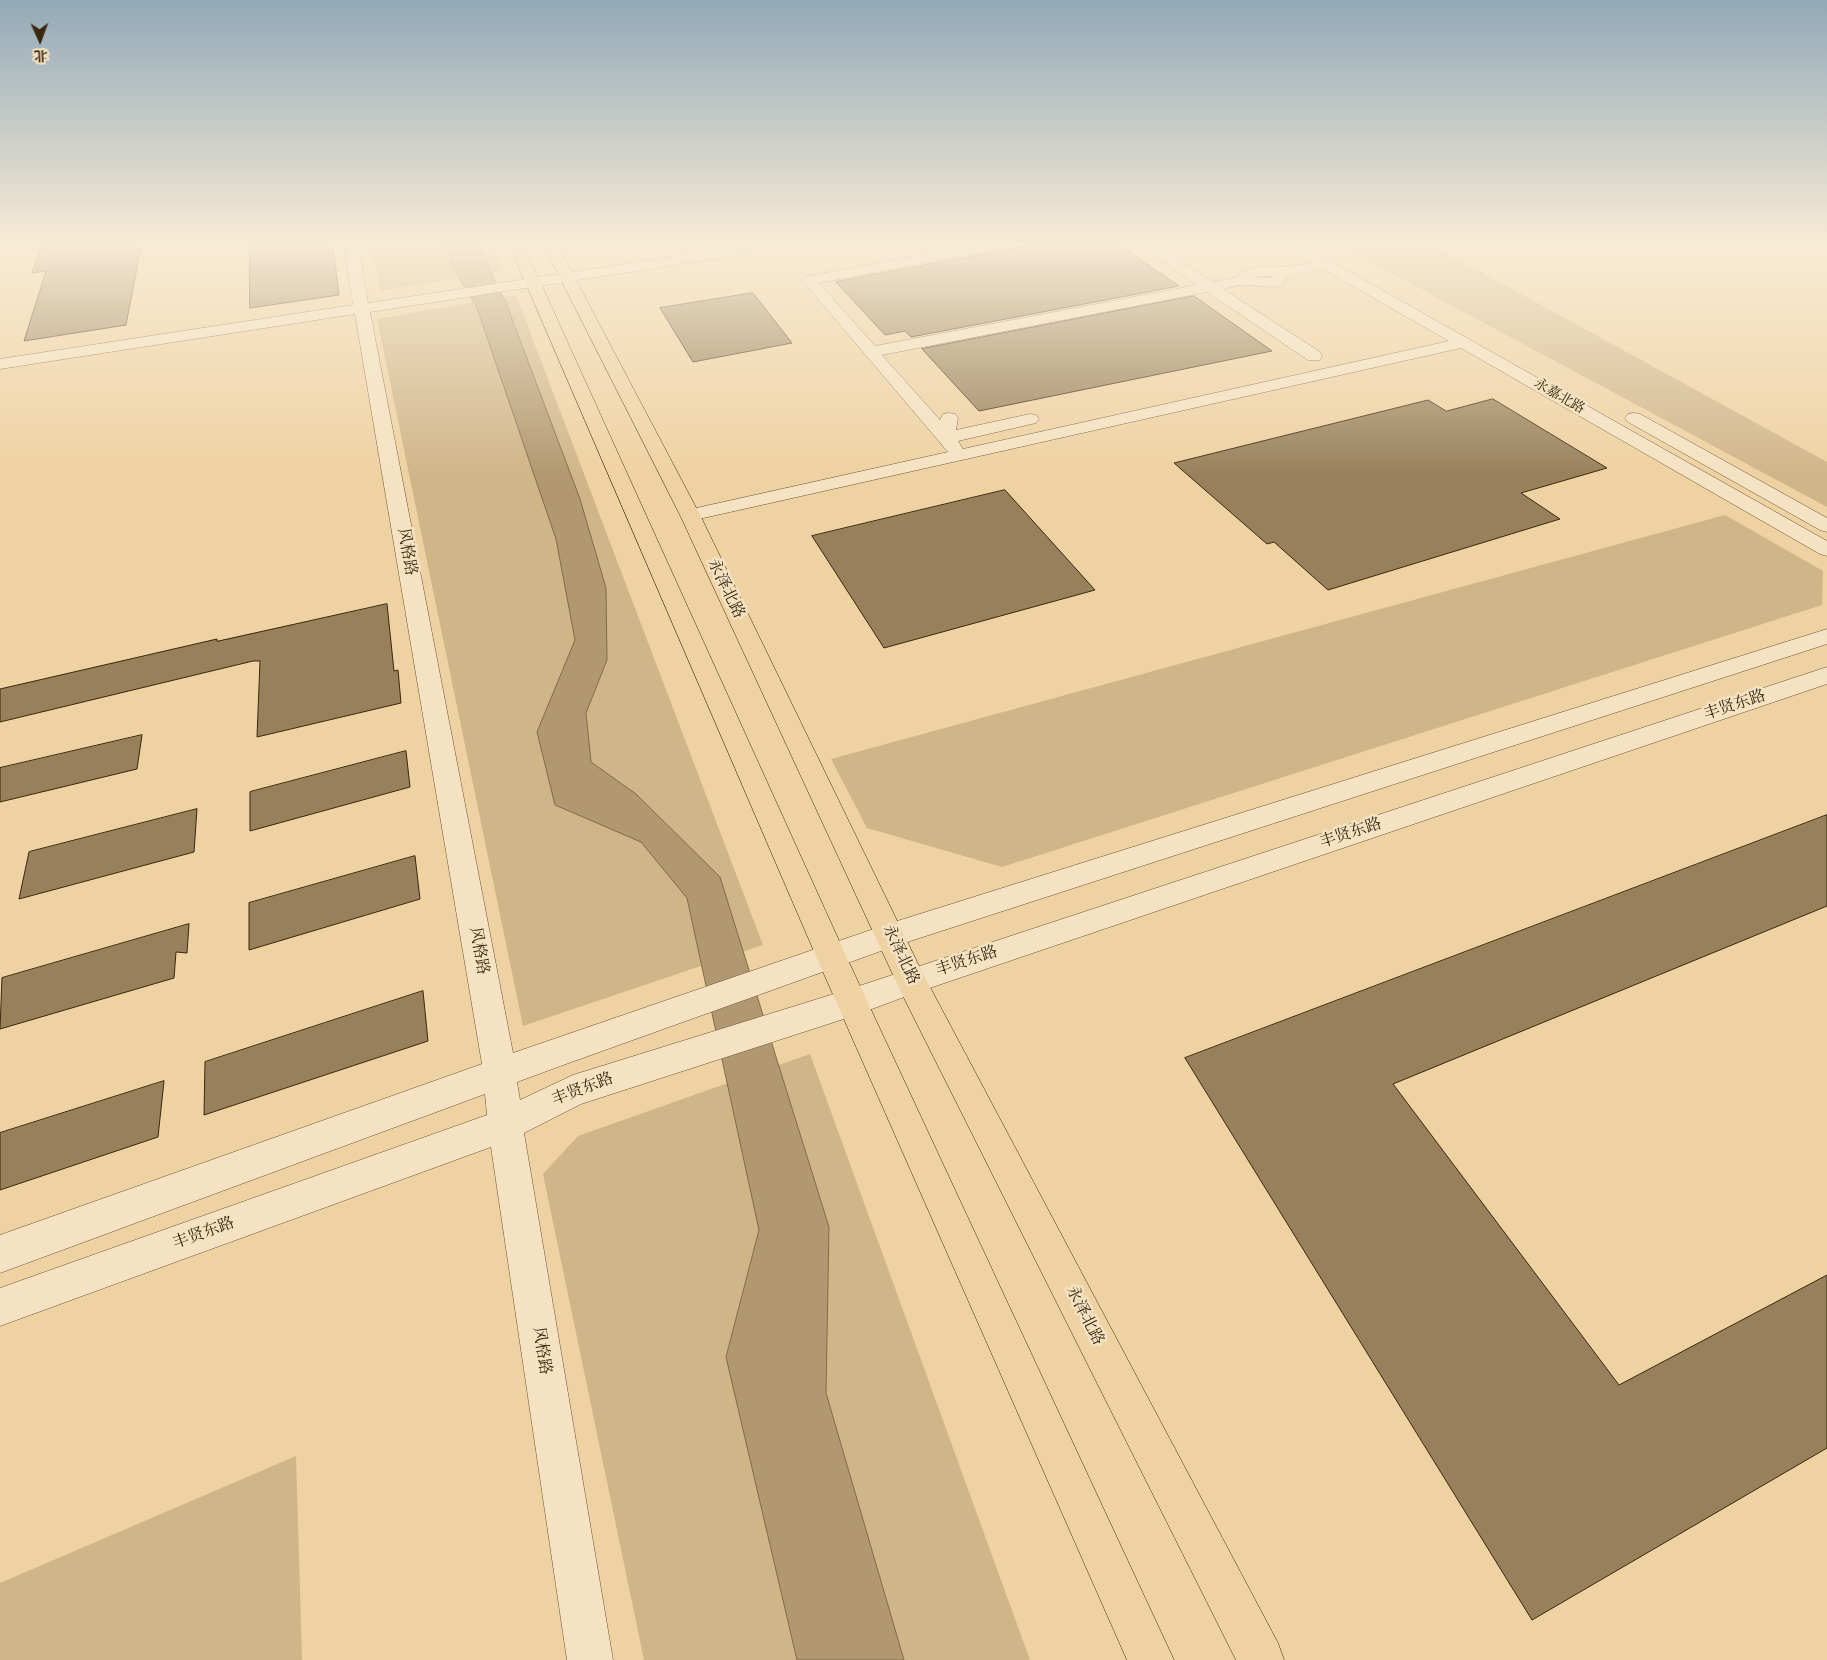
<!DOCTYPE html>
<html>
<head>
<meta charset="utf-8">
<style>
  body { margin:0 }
  #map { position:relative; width:1827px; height:1660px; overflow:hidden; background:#efd2a2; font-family:"IM FELL Double Pica","Noto Serif SC",serif }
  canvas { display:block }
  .north { position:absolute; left:15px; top:15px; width:50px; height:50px; -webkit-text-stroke:4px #f5e2c3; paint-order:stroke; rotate:178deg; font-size:14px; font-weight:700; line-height:20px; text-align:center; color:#39270f }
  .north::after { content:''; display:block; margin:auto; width:18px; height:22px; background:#39270f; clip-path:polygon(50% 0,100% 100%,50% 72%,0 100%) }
</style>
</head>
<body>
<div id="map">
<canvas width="1827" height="1660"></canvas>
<div class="north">北</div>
</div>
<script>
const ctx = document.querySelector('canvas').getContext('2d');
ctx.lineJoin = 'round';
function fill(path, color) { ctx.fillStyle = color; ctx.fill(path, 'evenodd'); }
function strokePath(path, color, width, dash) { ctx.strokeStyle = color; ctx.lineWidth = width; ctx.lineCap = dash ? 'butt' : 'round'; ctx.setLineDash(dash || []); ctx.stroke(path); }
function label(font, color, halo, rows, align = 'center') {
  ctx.font = font + ' "IM FELL Double Pica","Noto Serif SC",serif'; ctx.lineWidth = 5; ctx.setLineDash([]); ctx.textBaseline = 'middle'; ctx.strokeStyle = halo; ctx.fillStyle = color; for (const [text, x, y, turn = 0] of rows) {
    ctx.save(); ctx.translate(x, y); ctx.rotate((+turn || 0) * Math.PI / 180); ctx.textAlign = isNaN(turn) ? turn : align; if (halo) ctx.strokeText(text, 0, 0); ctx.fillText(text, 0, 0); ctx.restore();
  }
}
fill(new Path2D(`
  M371 244H493L503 271 380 291Z
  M1337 244H1430L1827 462V507Z
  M516 295 763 945 523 1026 377 319Z
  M1725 515 1823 571 1822 605 1002 867 867 828 831 759Z
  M810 1054 1030 1660H644L543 1174 578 1136Z
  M296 1456 302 1660H0V1583Z`), '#d0b589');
const water = new Path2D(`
  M445 244H478L506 303 580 499 606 588 607 660 586 713 591 762 636 794 720 877 829 1227 826 1393 904 1660H797L726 1357 759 1230 687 898 641 842 555 805 537 732 575 640 556 539 477 308 455 271Z`);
fill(water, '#b19870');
strokePath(water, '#816b49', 1);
const building = new Path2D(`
  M43 244H135V248L141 247 126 325 24 341 46 271 32 273Z
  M250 244H324V248L333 247 339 295 250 308Z
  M1036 244H1118L1179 286 911 337 905 331 885 335 836 282Z
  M753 293 792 343 693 362 660 308Z
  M1194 296 1272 351 979 411 922 349Z
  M1493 399 1607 468 1521 493 1560 519 1328 590 1274 542 1267 544 1174 463 1428 400 1446 411Z
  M1005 490 1095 590 884 648 812 536Z
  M387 604 394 671 398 670 401 703 257 737 260 661H253L0 722V689L217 639V641Z
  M142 735 137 769 0 802V768Z
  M406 751 410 787 250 831V792Z
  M197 809 194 852 19 899 29 852Z
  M1827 815V906L1393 1084 1619 1385 1827 1275V1448L1532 1620 1185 1058Z
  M415 856 420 899 249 950V903Z
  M189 924 187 953 176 952 174 978 0 1029 2 978Z
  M423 991 428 1041 204 1115 205 1062Z
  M164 1081 158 1137 0 1190V1133Z`);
fill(building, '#98805b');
strokePath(building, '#39270f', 1);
const minor = new Path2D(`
  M344 244H358L368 303 757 244H792L785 248 370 312 513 1053 891 923 1827 629V644L895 946 566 1064 517 1082 520 1100 573 1075 853 988 1827 667V684L915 993 853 1016 581 1104 524 1133 613 1660H567L491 1147 0 1326V1288L487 1115 485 1094 0 1273V1235L482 1064 355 314 0 369V359L353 305Z
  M978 244H1008L1001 248 819 283 875 346 1197 285 1138 244H1154L1213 282 1238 277 1240 273 1258 267H1286L1312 263 1283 244H1300L1827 541V556L1820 554 1461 348 690 521 683 519 680 515 683 511 948 452 802 280 804 277 809 276ZM1323 269 1449 341 963 449 958 441 1036 423 1039 419 1036 415 1030 414 956 430 958 418 955 414 949 413 943 414 940 420 882 355 1207 292 1308 360H1320L1322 356 1320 352 1223 289C1230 288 1240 284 1247 285 1261 285 1269 289 1283 285L1287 276ZM1263 276H1272V278L1254 277Z
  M1634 413 1640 414 1827 518V532L1820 530 1628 422 1625 418 1628 414Z`);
const major = new Path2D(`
  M509 244H523L846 956 1174 1660H1127L816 956Z
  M543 244H557L700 515 922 972 1278 1643 1284 1660H1236L900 990 680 515Z`);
strokePath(minor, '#665234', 1);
strokePath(major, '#39270f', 1);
fill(minor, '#f5e2c3');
fill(major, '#efd2a2');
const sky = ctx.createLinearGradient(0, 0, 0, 476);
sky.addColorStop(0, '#92a9b8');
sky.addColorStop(0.51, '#f8ebd5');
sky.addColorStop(1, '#f8ebd500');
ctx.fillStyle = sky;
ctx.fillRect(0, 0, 1827, 476);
label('14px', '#39270f', '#f5e2c3', [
  ["永嘉北路",1559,397,30]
]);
label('16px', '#39270f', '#f5e2c3', [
  ["风格路",406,552,80],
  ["永泽北路",725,589,64],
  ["丰贤东路",1735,706,-18],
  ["丰贤东路",1351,834,-18],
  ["风格路",478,951,80],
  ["永泽北路",900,955,65],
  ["丰贤东路",967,962,-18],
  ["丰贤东路",583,1090,-21],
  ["丰贤东路",204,1234,-20],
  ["永泽北路",1084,1316,63],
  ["风格路",541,1351,81]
]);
</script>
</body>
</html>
